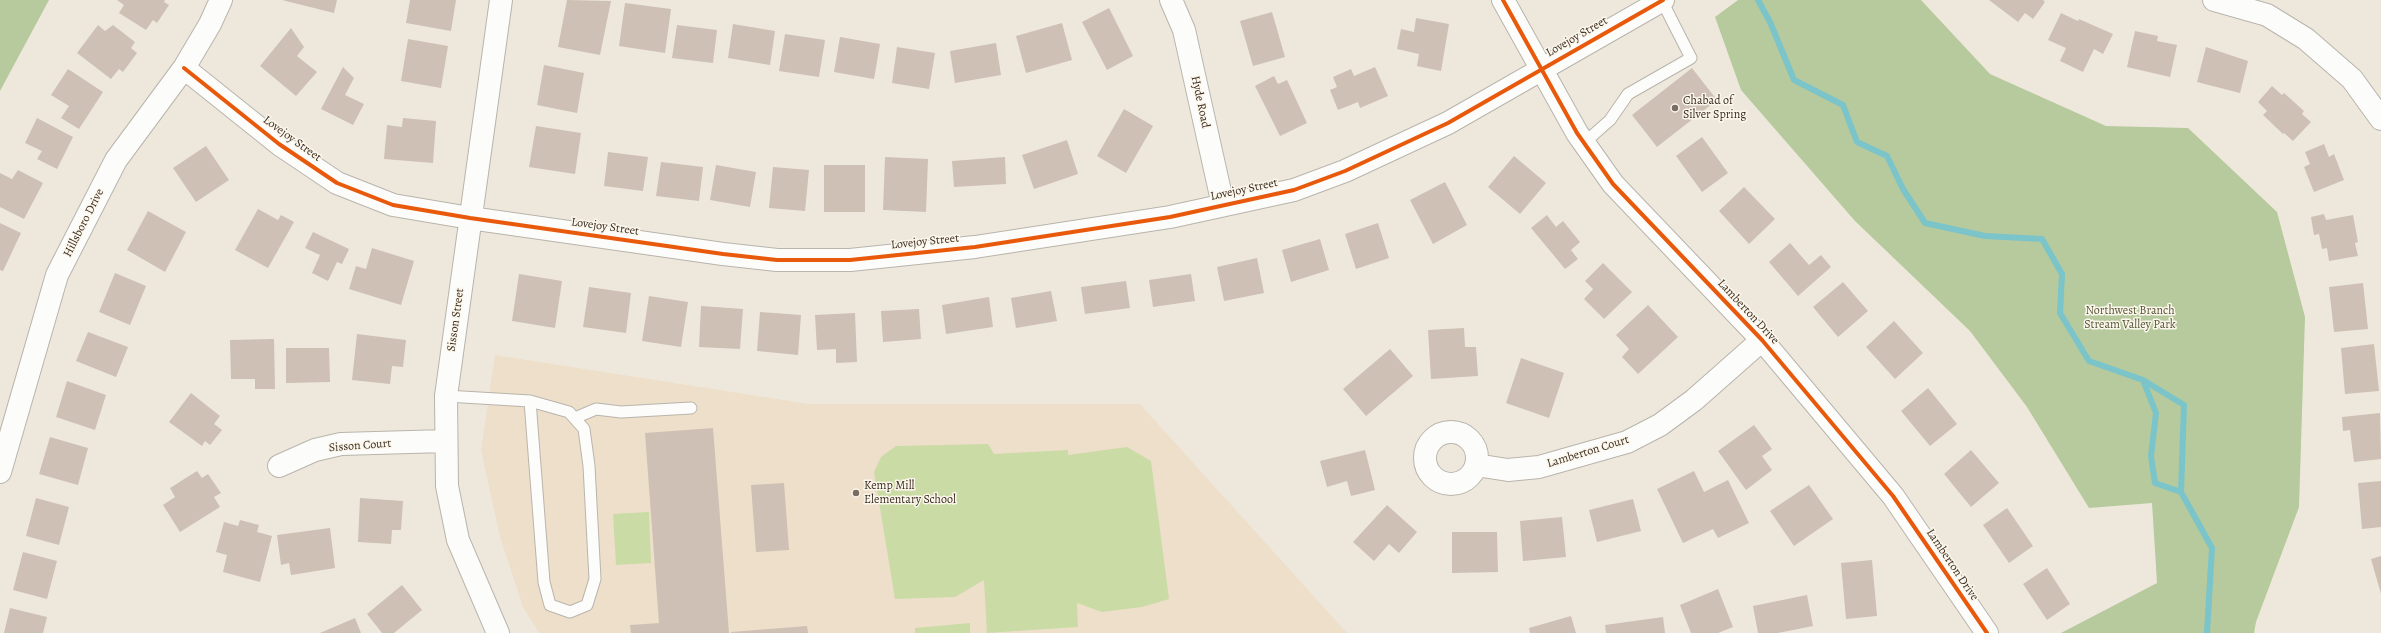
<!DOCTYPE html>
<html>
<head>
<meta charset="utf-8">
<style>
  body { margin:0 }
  canvas { display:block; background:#eee8dc }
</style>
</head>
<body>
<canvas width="2381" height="633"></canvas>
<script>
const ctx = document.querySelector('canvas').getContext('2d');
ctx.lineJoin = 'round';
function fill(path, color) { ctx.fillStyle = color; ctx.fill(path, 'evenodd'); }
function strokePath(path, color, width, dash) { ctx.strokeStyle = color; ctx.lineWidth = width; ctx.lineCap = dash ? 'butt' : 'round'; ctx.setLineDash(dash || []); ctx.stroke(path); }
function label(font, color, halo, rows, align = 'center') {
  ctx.font = font + ' Alegreya,serif'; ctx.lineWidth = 3; ctx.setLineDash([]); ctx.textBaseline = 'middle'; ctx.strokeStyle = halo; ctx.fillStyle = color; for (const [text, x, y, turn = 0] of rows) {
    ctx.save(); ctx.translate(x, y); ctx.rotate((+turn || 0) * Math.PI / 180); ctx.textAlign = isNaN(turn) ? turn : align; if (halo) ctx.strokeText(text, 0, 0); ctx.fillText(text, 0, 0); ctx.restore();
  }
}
fill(new Path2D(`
  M495 355 809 404H1140L1347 633H539L523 607 500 537 481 450Z`), '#eedfca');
fill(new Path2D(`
  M988 444 994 454 1068 450V455L1127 447 1151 461 1169 599 1142 607 1102 612 1077 603 1078 627 987 633 984 580 955 597 895 599 874 472 881 457 896 446Z
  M649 512 651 563 616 565 613 514Z
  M970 623V633H915V628Z`), '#cadba6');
fill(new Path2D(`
  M0 0H49L0 91Z
  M1738 0H1921L1990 74 2106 126 2188 128 2277 212 2305 317 2299 507 2256 622 2254 633H2061L2157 583 2152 503 2089 508 2027 407 1970 331 1855 221 1741 90 1715 17Z`), '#b6ca9d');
strokePath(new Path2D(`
  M1758 0 1770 22 1794 80 1843 105 1857 142 1887 156 1903 189 1925 223 1985 236 2042 239 2062 274 2060 313 2089 361 2143 380 2184 405 2181 492 2212 548 2207 633
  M2143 380 2156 413 2151 456 2155 483 2181 492`), '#7ac4ca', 6);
fill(new Path2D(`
  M117 0H165L164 2 169 5 157 23 153 20 146 30 119 13 124 5Z
  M282 0H337L334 13Z
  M410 0H456L451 31 406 23Z
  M567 0 611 1 600 55 558 47Z
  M1989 0H2043L2045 2 2033 19 2025 13 2018 22Z
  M625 3 671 9 665 53 619 46Z
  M1109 8 1133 56 1107 70 1082 22Z
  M1272 12 1285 57 1253 66 1240 21Z
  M2061 13 2078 21 2079 19 2113 34 2103 54 2094 49 2083 72 2060 61 2066 48 2048 40Z
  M1416 18 1449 24 1441 71 1417 66 1419 54 1397 49 1401 29 1414 32Z
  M1062 23 1072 60 1026 73 1016 36Z
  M733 24 775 31 770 65 728 58Z
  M98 25 105 31 113 25 135 42 131 48 137 53 123 72 119 69 111 79 77 53Z
  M677 25 717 30 713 63 672 58Z
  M291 28 304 47 297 56 317 72 296 96 260 66Z
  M2135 31 2158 36 2157 41 2177 45 2170 77 2127 67Z
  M785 34 825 40 819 77 779 71Z
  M840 37 880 44 874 79 834 72Z
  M408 39 448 46 441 88 401 81Z
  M996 43 1001 75 955 83 950 51Z
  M897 47 935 53 929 89 892 83Z
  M2206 47 2248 61 2240 93 2197 82Z
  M544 65 584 73 577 113 537 105Z
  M343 67 354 78 345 95 364 104 353 125 321 109Z
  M1375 67 1388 96 1360 108 1358 102 1338 110 1330 90 1337 87 1333 77 1351 69 1354 76Z
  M1692 68 1717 100 1657 147 1632 115Z
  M68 69 103 92 79 129 61 118 69 106 51 95Z
  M1274 76 1278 84 1287 80 1307 123 1280 136 1255 86Z
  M2272 86 2282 95 2284 93 2304 111 2302 114 2311 122 2293 141 2284 133 2283 134 2263 115 2267 111 2258 102Z
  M1124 109 1153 126 1126 173 1097 156Z
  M37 118 73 137 57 169 37 159 42 151 25 143Z
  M403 118 436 121 433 163 384 159 387 125 402 127Z
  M536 126 581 133 575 174 529 167Z
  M1702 137 1728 173 1702 192 1676 156Z
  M1067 140 1078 174 1034 189 1022 155Z
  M2324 144 2329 157 2334 154 2344 180 2314 192 2304 167 2310 164 2305 152Z
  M206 146 229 180 196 202 173 168Z
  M608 152 648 157 643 191 604 186Z
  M1514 156 1546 183 1520 214 1488 187Z
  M885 157 928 159 926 212 883 210Z
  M1005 157 1006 184 954 187 952 161Z
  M661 162 703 167 699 201 656 196Z
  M716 165 756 172 750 207 710 200Z
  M824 165H865V212H824Z
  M773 167 809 170 805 211 769 208Z
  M18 170 43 183 24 219 0 207V173L12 179Z
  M1445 182 1467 225 1433 244 1410 200Z
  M1744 187 1775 219 1749 244 1719 211Z
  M258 209 278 220 281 215 294 222 268 268 235 250Z
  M148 211 186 232 165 272 127 250Z
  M2324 214 2326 220 2353 215 2358 242 2355 243 2358 256 2329 261 2327 248 2322 249 2319 234 2314 235 2311 217Z
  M1547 215 1556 227 1563 221 1580 242 1571 250 1578 259 1565 269 1531 228Z
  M0 223 21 233 3 271 0 270Z
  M1378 223 1389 258 1356 269 1345 234Z
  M313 232 349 249 342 264 337 262 328 281 312 273 320 255 305 248Z
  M1320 239 1329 270 1291 282 1282 250Z
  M1790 243 1809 265 1821 255 1831 267 1798 296 1769 262Z
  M372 248 414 261 401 305 349 289 356 266 366 269Z
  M1257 258 1264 293 1224 301 1217 267Z
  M1603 263 1632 292 1604 319 1584 299 1593 289 1585 281Z
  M115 273 146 286 130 325 99 312Z
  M519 274 562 281 555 328 512 321Z
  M1191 274 1195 301 1153 307 1149 280Z
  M1126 281 1130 308 1085 314 1081 287Z
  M1843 282 1868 311 1838 337 1813 307Z
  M2363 283 2368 329 2334 332 2329 287Z
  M589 287 631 293 626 333 583 327Z
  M1051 291 1057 321 1016 328 1011 298Z
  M649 296 688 302 681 347 642 341Z
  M989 297 993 327 946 334 942 305Z
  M1648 305 1678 337 1638 374 1622 357 1629 349 1616 335Z
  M701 306 743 309 740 349 699 347Z
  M919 309 921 339 883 342 881 311Z
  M760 312 801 315 798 355 757 351Z
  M855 313 857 362 836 363V349L817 350 815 315Z
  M1894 321 1923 353 1895 379 1866 347Z
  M1464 328 1465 347H1476L1478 376 1431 379 1428 330Z
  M88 332 128 347 116 377 76 361Z
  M357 334 406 340 403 367 392 366 390 384 352 380Z
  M274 339 275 389H255V379H231L230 340Z
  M2374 344 2379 391 2345 394 2341 348Z
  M286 348H329L330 382 286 383Z
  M1390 349 1413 376 1366 416 1343 389Z
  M1521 358 1564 373 1549 418 1506 403Z
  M67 381 106 395 95 430 56 417Z
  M1928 388 1957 424 1930 446 1901 411Z
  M191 393 220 416 214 424 222 430 210 445 205 441 202 446 169 422Z
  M2380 413 2381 459 2354 462 2350 430 2343 431 2342 417Z
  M1754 425 1772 449 1762 456 1772 470 1746 490 1718 451Z
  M713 428 729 633H631L630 625 659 623 645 433Z
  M50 437 88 448 78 485 39 474Z
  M1365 450 1375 490 1351 496 1347 481 1327 487 1320 461Z
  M1971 450 1999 483 1971 507 1944 474Z
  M197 471 202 478 208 474 221 493 214 497 220 507 180 532 163 505 175 497 170 488Z
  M1694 471 1704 492 1728 480 1749 523 1718 538 1713 529 1683 543 1657 489Z
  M2381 481V527L2362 529 2358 483Z
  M784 483 789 550 756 552 751 485Z
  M1809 485 1833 519 1794 546 1770 511Z
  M36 498 69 507 59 545 26 536Z
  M360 498 403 501 401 530H392L391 544 358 542Z
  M1633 499 1641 531 1597 542 1589 510Z
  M1387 505 1417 532 1399 553 1389 544 1374 561 1353 542Z
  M2007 508 2033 546 2009 563 1983 525Z
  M1562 517 1566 557 1523 561 1520 521Z
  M240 520 259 525 257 532 272 536 260 582 223 572 227 555 216 552 224 522 238 526Z
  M330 528 335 568 291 575 289 563 281 565 277 535Z
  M1452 532H1497L1498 572 1452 573Z
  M23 552 57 561 47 599 13 590Z
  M2381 556V594L2371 559Z
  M1872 560 1877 616 1846 619 1841 563Z
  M2047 568 2070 604 2047 620 2023 584Z
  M402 585 422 610 394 633H382L367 614Z
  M1718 589 1733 627 1718 633H1691L1680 605Z
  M1807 595 1813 626 1778 633H1758L1753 606Z
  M10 608 47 617 43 633H4Z
  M1571 616 1576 633H1530L1529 628Z
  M1663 617 1665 633H1606L1605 625Z
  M355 618 361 633H320Z
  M807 626 808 633H731V632Z`), '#cec0b4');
const lane = new Path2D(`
  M1584 143 1610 120 1628 94 1691 58 1662 1
  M446 396 530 401 569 412 584 429 589 466 595 579 587 605 570 612 550 605 544 582 530 401
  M575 418 596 409 621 412 691 408`);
const street = new Path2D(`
  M1171 0 1184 30 1223 205
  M2214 0 2267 15 2306 39 2352 79 2381 119
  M184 68 279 144 337 183 393 205 470 218 723 254 777 260H850L975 247 1170 217 1294 190 1345 171 1448 123 1663 0
  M1425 458a26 26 0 1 1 52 0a26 26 0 1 1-52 0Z
  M1476 465 1508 470 1539 467 1627 442 1660 425 1694 400 1762 340
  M279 466 315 450 341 444 445 441
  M0 472 57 275 116 160 184 68 210 24 221 0
  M498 633 458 540 447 486 446 396 501 0`);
const secondary = new Path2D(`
  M1503 0 1577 133 1613 184 1762 340 1893 496 1987 633`);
strokePath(lane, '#b9b4ac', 13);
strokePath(street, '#b9b4ac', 24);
strokePath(secondary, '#b9b4ac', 24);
strokePath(lane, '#fcfcfa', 11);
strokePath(street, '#fcfcfa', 22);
strokePath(secondary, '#fcfcfa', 22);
strokePath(new Path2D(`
  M1503 0 1577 133 1613 184 1762 340 1893 496 1987 633
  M184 68 279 144 337 183 393 205 470 218 723 254 777 260H850L975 247 1170 217 1294 190 1345 171 1448 123 1663 0`), '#e8590c', 4);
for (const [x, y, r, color] of [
  [1675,108,4,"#7a6c60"],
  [856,493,4,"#7a6c60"]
]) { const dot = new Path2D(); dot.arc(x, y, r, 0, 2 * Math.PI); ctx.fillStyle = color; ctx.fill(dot); strokePath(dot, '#fbf7ec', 1.5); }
label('12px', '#3b2a1e', '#fbf7ec', [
  ["Lovejoy Street",1577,37,-30],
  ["Hyde Road",1200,102,78],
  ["Lovejoy Street",292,139,36],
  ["Lovejoy Street",1244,190,-12],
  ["Hillsboro Drive",84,223,-63],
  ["Lovejoy Street",605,227,8],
  ["Lovejoy Street",925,242,-6],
  ["Lamberton Drive",1748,312,47],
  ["Sisson Street",456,320,-82],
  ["Sisson Court",360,446,-4],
  ["Lamberton Court",1588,452,-17],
  ["Lamberton Drive",1952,565,56]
]);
label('12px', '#3b2a1e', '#fbf7ec', [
  ["Chabad of",1683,101],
  ["Silver Spring",1683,115],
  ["Kemp Mill",864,486],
  ["Elementary School",864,500]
], 'left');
label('12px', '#575435', '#fbf7ec', [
  ["Northwest Branch",2130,311],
  ["Stream Valley Park",2130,325]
]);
</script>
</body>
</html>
